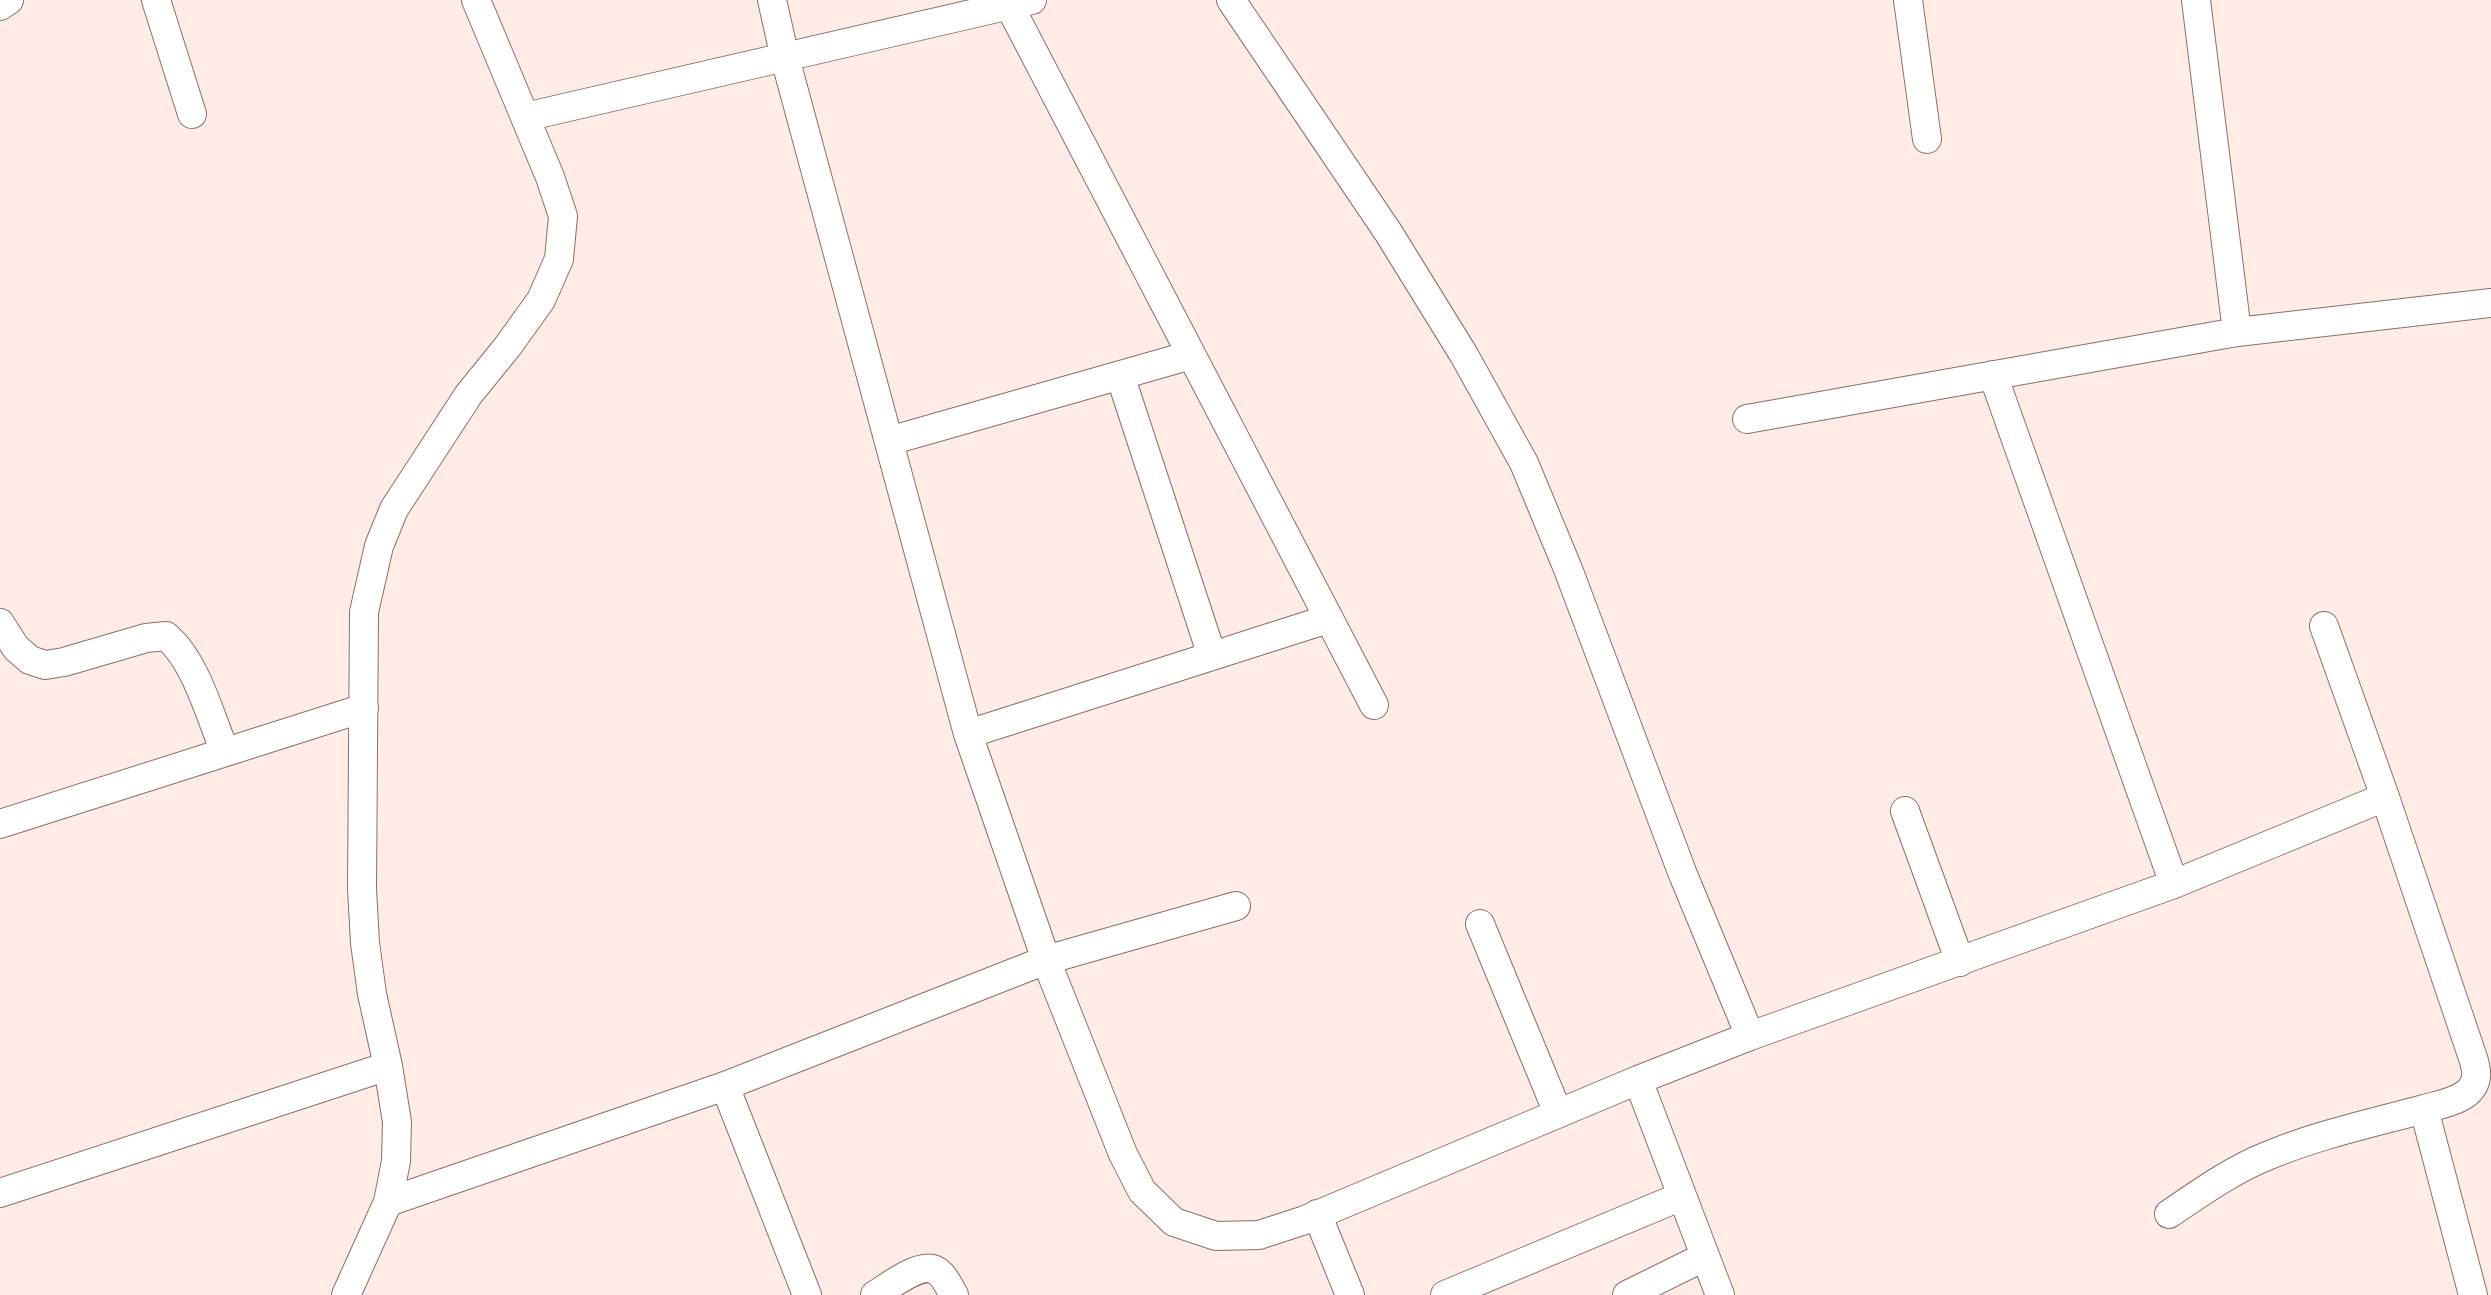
<!DOCTYPE html>
<html>
<head>
<meta charset="utf-8">
<style>
  body { margin:0 }
  canvas { display:block; background:#ffece7 }
</style>
</head>
<body>
<canvas width="2491" height="1295"></canvas>
<script>
const ctx = document.querySelector('canvas').getContext('2d');
ctx.lineJoin = 'round';
function strokePath(path, color, width, dash) { ctx.strokeStyle = color; ctx.lineWidth = width; ctx.lineCap = dash ? 'butt' : 'round'; ctx.setLineDash(dash || []); ctx.stroke(path); }
const minor = new Path2D(`
  M156 0 192 114
  M772 0 785 58 968 734 1046 960 1123 1154 1142 1191 1174 1222 1216 1236 1259 1235 1305 1220 1638 1080 1750 1036 2174 884 2385 797
  M1231 0 1388 232 1464 355 1524 463 1568 569 1682 872 1750 1036
  M1908 0 1927 139
  M2196 0 2237 332
  M1009 5 1374 705
  M0 6 9 0
  M525 117 1032 0
  M1120 375 1212 656
  M1993 375 2174 884
  M1747 419 2237 332 2491 303
  M889 441 1191 355
  M0 623 16 648 30 660 45 665 64 662 146 638 166 636C196 661 210 716 225 752
  M2324 626 2385 797 2474 1061C2475 1066 2477 1072 2476 1077 2473 1100 2441 1104 2424 1109L2473 1295
  M968 734 1328 619
  M1905 811 1960 962
  M0 824 364 708
  M1480 924 1558 1113
  M1638 1080 1720 1295
  M725 1086 807 1295
  M0 1193 388 1066
  M388 1202 725 1086 1046 960 1236 906
  M1317 1214 1350 1295
  M2169 1214C2200 1193 2232 1170 2267 1156 2317 1135 2372 1123 2424 1109
  M346 1295 388 1202 396 1161 397 1122 388 1066 372 994 365 943 362 889 364 612 379 546 394 509 469 394 508 346 541 300 559 259 563 216 550 177 476 0
  M875 1295C888 1287 920 1262 935 1270 944 1274 949 1287 954 1295
  M1445 1295 1682 1196
  M1627 1295 1704 1257`);
strokePath(minor, '#8b6f69', 30);
strokePath(minor, '#fff', 28);
</script>
</body>
</html>
